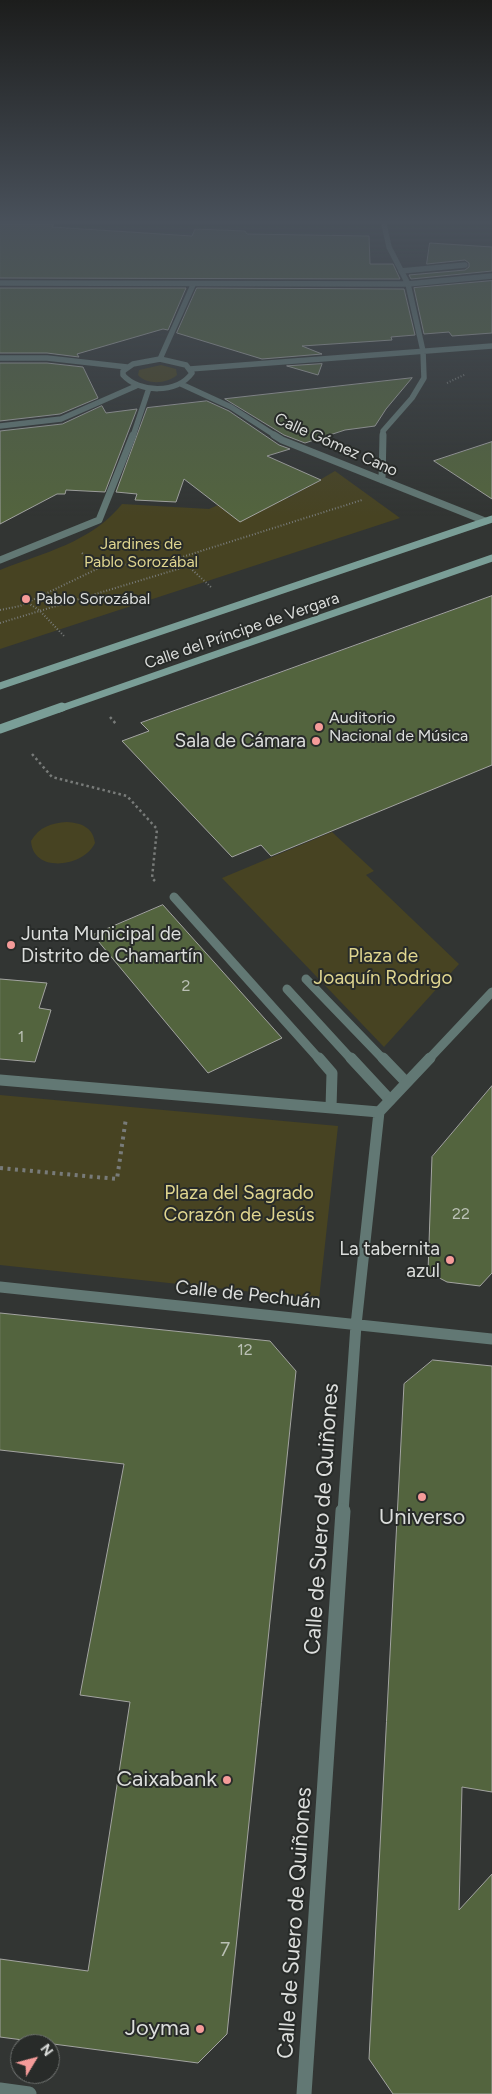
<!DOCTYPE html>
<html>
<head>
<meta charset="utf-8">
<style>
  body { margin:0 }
  #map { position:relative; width:492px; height:2094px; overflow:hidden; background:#323533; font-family:Figtree,sans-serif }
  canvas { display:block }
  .north { position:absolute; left:10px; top:2034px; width:50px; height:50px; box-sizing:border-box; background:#282b29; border:1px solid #707371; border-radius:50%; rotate:53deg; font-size:14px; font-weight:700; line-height:20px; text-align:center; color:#dcdedc }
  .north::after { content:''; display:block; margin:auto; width:18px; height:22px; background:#f59b99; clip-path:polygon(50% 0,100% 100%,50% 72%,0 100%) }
</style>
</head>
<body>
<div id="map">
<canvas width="492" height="2094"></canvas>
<div class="north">N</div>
</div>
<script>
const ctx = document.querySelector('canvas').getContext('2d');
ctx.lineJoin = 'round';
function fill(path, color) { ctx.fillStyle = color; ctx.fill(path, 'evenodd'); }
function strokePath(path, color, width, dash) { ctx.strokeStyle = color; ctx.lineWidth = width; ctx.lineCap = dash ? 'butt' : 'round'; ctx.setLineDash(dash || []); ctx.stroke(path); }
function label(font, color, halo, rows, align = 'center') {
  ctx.font = font + ' Figtree,sans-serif'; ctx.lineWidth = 4; ctx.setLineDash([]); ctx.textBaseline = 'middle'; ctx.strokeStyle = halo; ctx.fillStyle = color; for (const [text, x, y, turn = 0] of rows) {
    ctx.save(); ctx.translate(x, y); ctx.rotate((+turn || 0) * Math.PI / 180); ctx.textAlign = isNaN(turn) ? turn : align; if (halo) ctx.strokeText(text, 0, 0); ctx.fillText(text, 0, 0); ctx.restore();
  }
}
fill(new Path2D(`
  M161 365 176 369 177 375C167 384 147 385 138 375L139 370Z
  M335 471 400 518 0 649V570C43 553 92 542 122 504L209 509 241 495 289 498Z
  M67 822C81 823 93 827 95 843 84 867 33 874 31 841 39 827 51 823 67 822Z
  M332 832 374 871 366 875 459 964 384 1047 222 878Z
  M0 1095 338 1126 319 1299 0 1265Z`), '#474322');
const building = new Path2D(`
  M0 224H54L52 227 192 236 195 229 245 231 247 234 369 236 370 264H393L400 279 0 278Z
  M430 243 492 247V271L411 279 409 275 465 270 469 267V263L465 260 427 264Z
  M492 281V333L452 336 449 332 424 334 414 288Z
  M0 288H186L168 330 163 329 77 354 79 357 47 353H0Z
  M197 288 404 289 415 335 391 337 392 340 302 346 322 354 262 359 177 333Z
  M0 363H47L83 367 98 398 60 414 0 421Z
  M322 364 318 375 287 366Z
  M412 378 386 409 375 426 345 430 305 443 284 435 225 399Z
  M207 401 229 411 279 445 290 449 267 456 321 480 240 522 184 479 176 502 135 500 137 494 116 492 147 408Z
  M102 406 106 413 137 409 105 492 66 490 65 494H57L0 524V431L62 424Z
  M492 442V499L434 461Z
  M492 596V765L271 856 261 845 232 857 122 741 149 731 141 723Z
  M163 905 282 1038 208 1073 93 935Z
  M0 979 47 983 39 1008 51 1010 35 1062 0 1059Z
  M492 1086V1273L480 1286 447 1282 428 1272 432 1157Z
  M0 1313 270 1341 296 1371 227 2034 198 2063 0 2037V1959L88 1971 130 1702 80 1695 124 1464 0 1450Z
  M433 1360 492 1366V1792L462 1787 459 1910 492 1874V2094H393L369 2059 404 1384Z`);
fill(building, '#53643e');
strokePath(building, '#a3a4a1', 1);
strokePath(new Path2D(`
  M447 383 466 374
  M82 553 99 568
  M188 566 211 587
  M28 603 39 610 64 636
  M0 610 20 606 99 568 179 558
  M0 623 188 566 179 558 362 500`), '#787b79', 2, [1, 2]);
strokePath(new Path2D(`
  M110 717 116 724
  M32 754 52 777 127 796 157 829 152 878 155 881`), '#787b79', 2.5, [2.5, 3]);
strokePath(new Path2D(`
  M0 1168 117 1179 126 1118`), '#787b79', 4, [3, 4.5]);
strokePath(new Path2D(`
  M401 271 465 265`), '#627874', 5.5);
strokePath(new Path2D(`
  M306 979 384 1060
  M287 989 352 1060`), '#627874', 9);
strokePath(new Path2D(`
  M351 1058 390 1100
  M383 1058 406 1082`), '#627874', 11);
strokePath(new Path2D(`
  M0 283 408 284 492 276
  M0 358H47L127 367
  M160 359 186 365 192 373C177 394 139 393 123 375V371L133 364Z
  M160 359 193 285
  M190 369 492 346
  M181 384 231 407 276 436
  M0 426 61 419 136 386
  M133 436 149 388
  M383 436V431L412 398 424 378 423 351 408 284 389 247 384 224`), '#627874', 5.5);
strokePath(new Path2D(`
  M274 435 282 440 485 521
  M382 480 383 435
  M0 560 99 520 133 435`), '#627874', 7);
strokePath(new Path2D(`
  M174 897 320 1060
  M428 1060 492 992`), '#627874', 9);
strokePath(new Path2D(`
  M319 1058 332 1073 331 1108
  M0 1080 379 1112
  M0 1287 492 1339
  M343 1512 356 1325 379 1112 430 1058`), '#627874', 11);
strokePath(new Path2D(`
  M0 2090 29 2094
  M304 2094 343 1511`), '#627874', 15);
strokePath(new Path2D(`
  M0 686 492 519
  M59 709 492 558`), '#7a9e97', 7);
strokePath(new Path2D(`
  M0 729 62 707`), '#7a9e97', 9);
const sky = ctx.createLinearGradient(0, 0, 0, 517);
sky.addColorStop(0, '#1c1d1c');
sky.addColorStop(0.43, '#49515b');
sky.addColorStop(1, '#49515b00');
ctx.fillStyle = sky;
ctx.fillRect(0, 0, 492, 517);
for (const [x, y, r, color] of [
  [26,599,5,"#f59b99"],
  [319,727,5,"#f59b99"],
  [316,741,5,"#f59b99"],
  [11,945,5,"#f59b99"],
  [450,1260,5,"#f59b99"],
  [422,1497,5,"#f59b99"],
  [227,1780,5,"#f59b99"],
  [200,2029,5,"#f59b99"]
]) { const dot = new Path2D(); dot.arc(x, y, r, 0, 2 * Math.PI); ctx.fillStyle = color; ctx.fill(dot); strokePath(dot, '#282b29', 2); }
label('16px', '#dcdedc', '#282b29', [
  ["Calle Gómez Cano",336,445,24],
  ["Calle del Príncipe de Vergara",242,631,-19]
]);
label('16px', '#dfd58f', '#282b29', [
  ["Jardines de",141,544],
  ["Pablo Sorozábal",141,562]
]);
label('16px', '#dcdedc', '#282b29', [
  ["Pablo Sorozábal",36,599],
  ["Auditorio",329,718],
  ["Nacional de Música",329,736]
], 'left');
label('16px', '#bac0b4', null, [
  ["2",186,986],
  ["1",21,1037],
  ["22",461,1214],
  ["12",245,1350]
]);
label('19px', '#dcdedc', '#282b29', [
  ["Sala de Cámara",306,741],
  ["Junta Municipal de",21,934,"left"],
  ["Distrito de Chamartín",21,956,"left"],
  ["La tabernita",440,1249],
  ["azul",440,1271]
], 'right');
label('19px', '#dfd58f', '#282b29', [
  ["Plaza de",383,956],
  ["Joaquín Rodrigo",383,978],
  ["Plaza del Sagrado",239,1193],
  ["Corazón de Jesús",239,1215]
]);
label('19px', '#dcdedc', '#282b29', [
  ["Calle de Pechuán",248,1295,6]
]);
label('19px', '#bac0b4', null, [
  ["7",225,1950]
]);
label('22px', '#dcdedc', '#282b29', [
  ["Universo",422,1518,"center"],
  ["Caixabank",217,1780],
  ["Joyma",190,2029]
], 'right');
label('22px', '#dcdedc', '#282b29', [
  ["Calle de Suero de Quiñones",322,1519,-86],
  ["Calle de Suero de Quiñones",295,1923,-86]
]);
</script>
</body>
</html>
